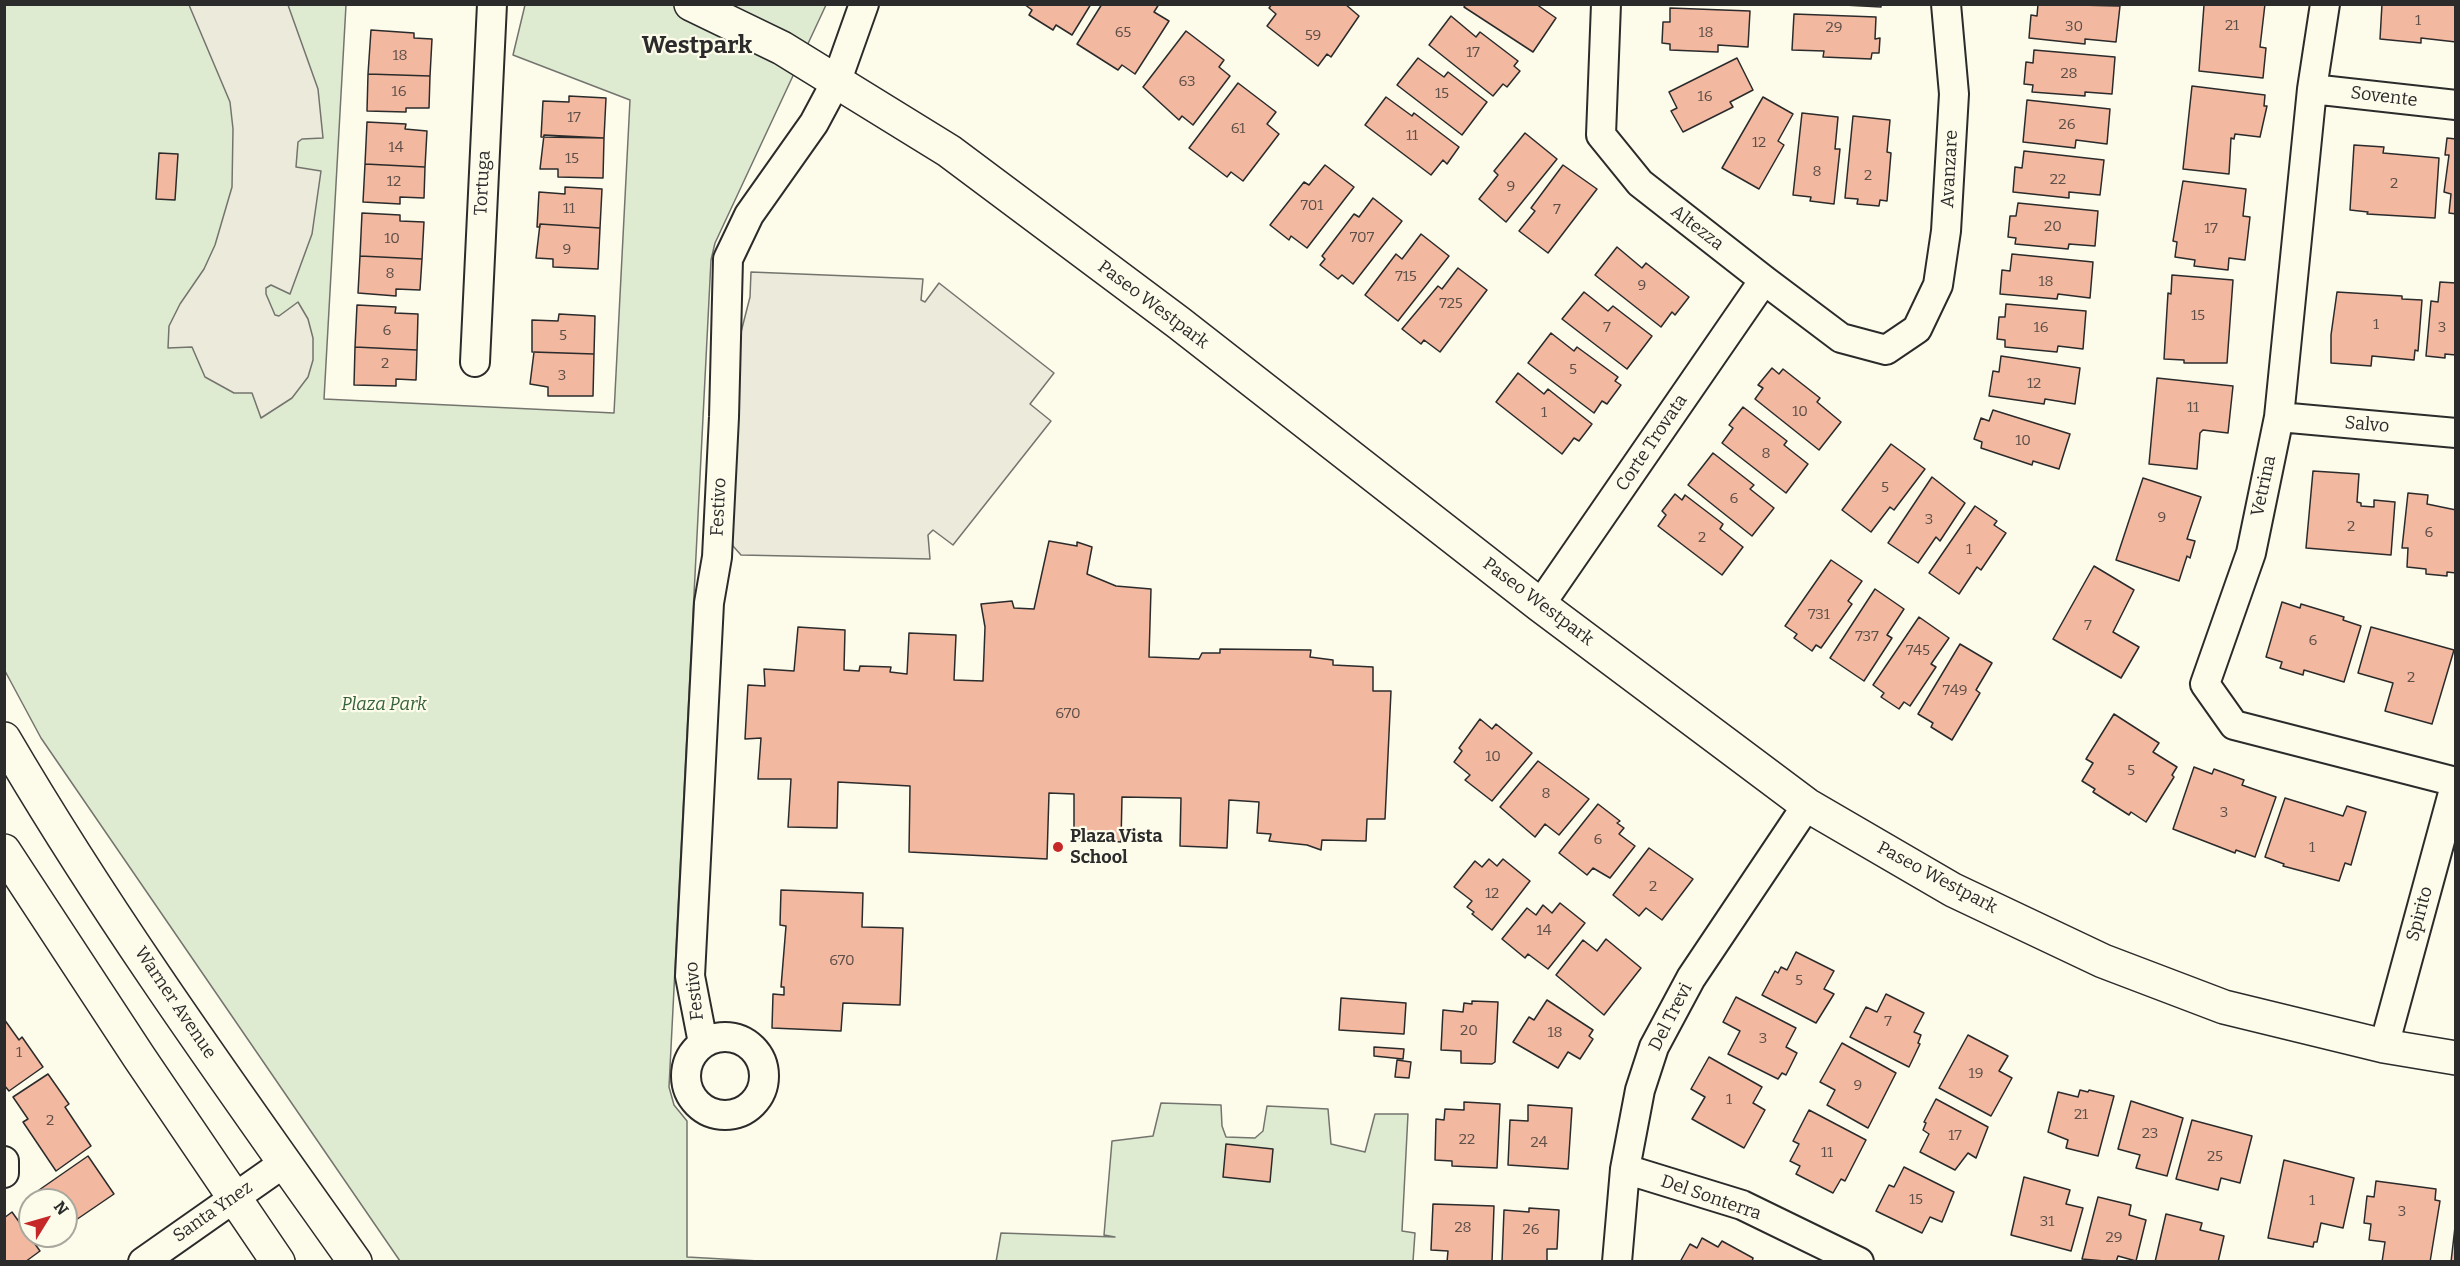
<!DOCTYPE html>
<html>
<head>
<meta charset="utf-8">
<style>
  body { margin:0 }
  #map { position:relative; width:2460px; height:1266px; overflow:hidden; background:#fdfbea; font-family:Bitter,serif }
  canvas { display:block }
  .frame { position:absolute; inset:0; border:6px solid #2b2b2b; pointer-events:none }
  .north { position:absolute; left:18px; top:1188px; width:60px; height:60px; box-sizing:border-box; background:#fdfbea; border:2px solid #a9a89e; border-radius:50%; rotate:53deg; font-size:16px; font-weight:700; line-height:24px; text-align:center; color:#2b2b2b }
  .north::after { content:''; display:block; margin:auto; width:21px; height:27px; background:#c62828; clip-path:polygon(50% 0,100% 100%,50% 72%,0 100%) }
</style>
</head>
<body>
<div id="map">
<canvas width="2460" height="1266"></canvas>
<div class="frame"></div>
<div class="north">N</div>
</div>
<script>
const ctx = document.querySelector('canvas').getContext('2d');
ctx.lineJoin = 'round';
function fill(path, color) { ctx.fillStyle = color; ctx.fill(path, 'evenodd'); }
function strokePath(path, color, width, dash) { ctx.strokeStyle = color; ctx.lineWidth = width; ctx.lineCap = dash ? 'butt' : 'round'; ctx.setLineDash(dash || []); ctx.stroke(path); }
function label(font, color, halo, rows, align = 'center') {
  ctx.font = font + ' Bitter,serif'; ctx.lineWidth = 4.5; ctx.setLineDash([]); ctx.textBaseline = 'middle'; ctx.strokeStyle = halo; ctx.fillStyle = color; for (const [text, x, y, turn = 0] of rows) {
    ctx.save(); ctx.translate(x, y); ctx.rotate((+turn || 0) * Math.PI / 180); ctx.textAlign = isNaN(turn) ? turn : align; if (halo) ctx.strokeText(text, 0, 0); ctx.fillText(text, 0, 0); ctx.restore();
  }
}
const green = new Path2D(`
  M5 5H346L324 399 614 413 630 100 513 55 525 5H826L715 243 711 260 669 1087 674 1105 687 1121V1257L759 1261H400L41 738 5 671Z
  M1161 1103 1221 1105 1222 1126 1226 1137 1255 1138 1263 1131 1267 1106 1328 1109 1331 1144 1365 1152 1375 1114H1408L1402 1231 1415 1233 1413 1261 996 1262 1001 1233 1115 1237 1104 1235 1112 1141 1153 1136Z`);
fill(green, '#deebd1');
strokePath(green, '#74746e', 1.5);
const parking = new Path2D(`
  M189 5H288L318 89 323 138 302 139 298 142 296 167 321 171 312 234 290 294 271 285 266 288V294L275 315 279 316 298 302 308 319 313 338V360L308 377 292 398 261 418 252 393H234L205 377 192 347 168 348 169 326 180 304 204 269 215 245 232 187 233 129 230 102Z
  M751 272 923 279 921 300 925 302 939 283 1054 373 1030 404 1051 421 953 545 933 530 928 535 930 559 741 555 733 546 730 533 739 340 750 297Z`);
fill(parking, '#eceadb');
strokePath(parking, '#74746e', 1.5);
const building = new Path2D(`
  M1024 4H1091L1072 35 1056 25 1053 30 1029 15 1032 10Z
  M1102 4H1159L1154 12 1169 21 1135 74 1122 65 1118 70 1077 44Z
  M1272 4H1345L1359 16 1331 57 1327 54 1318 66 1267 26 1276 14 1269 8Z
  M1466 4H1536L1556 18 1533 52 1464 7Z
  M1826 4H1881V7Z
  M2038 4 2120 6 2116 42 2085 39V44L2029 38 2031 15 2037 16Z
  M2265 4 2260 47 2266 48 2263 78 2199 71 2204 5Z
  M2382 4H2456V42L2421 38V43L2380 39Z
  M1670 8 1750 11 1748 47 1718 45V52L1670 50V44L1662 43 1663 22H1670Z
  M1794 14 1876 17 1875 39 1880 38 1879 53H1872L1871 59 1823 57 1824 51 1792 50Z
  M1451 16 1476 37 1480 32 1518 61 1514 66 1520 71 1507 87 1503 84 1493 96 1429 45Z
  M371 30 414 33V38L432 39 430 76 368 74Z
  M1186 31 1224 60 1219 67 1230 76 1193 125 1182 116 1179 120 1143 87Z
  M2034 50 2115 57 2112 94 2085 92V96L2032 92 2033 85 2024 84 2026 62 2033 63Z
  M1418 58 1444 77 1448 72 1487 102 1462 135 1397 85Z
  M1737 58 1753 90 1730 102 1733 107 1683 132 1671 111 1677 108 1669 92Z
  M368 74 430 76 429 108H406V112L367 111Z
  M1238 83 1276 112 1267 124 1279 134 1243 181 1231 172 1227 177 1189 148Z
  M2192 86 2265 95 2264 106H2267L2260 137 2235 134 2234 139 2231 138 2229 174 2183 169Z
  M569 96 606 98 604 138 541 137 543 101 569 102Z
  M1386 97 1412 116 1414 113 1459 147 1447 164 1443 160 1431 175 1365 125Z
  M1763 97 1793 114 1778 141 1784 145 1759 189 1722 168Z
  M2027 100 2110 109 2107 144 2076 140 2075 148 2023 142Z
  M1802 113 1838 117 1835 149H1840L1834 204 1810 201 1811 197 1793 195Z
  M1853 116 1890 120 1887 152 1891 153 1887 201 1880 200 1879 206 1857 204 1858 199 1845 198Z
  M367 122 406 124 405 129 427 131 425 167 365 164Z
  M1525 133 1557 159 1506 222 1479 199 1498 175 1494 171Z
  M544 135 604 138 603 178 558 177V169H540Z
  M2447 138 2456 139V214L2449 213 2451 194 2444 192 2449 155H2445Z
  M2354 145 2384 147 2383 153 2439 158 2435 218 2367 214 2368 212 2350 210Z
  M2024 151 2104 160 2100 195 2069 192V198L2013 192 2015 167 2022 168Z
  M159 153 178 154 175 200 156 199Z
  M365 164 425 167 424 198 400 197V204L363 202Z
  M1325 165 1354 187 1307 248 1291 236 1289 240 1270 225 1304 182 1309 185Z
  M1563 165 1597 189 1548 253 1519 231 1535 211 1531 208Z
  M2183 181 2246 189 2243 216 2250 217 2245 260 2229 258 2228 270 2194 266 2195 260 2175 257 2177 242 2173 241Z
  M565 187 602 189 600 228 540 224V227H537L539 192 565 194Z
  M1373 198 1402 221 1353 284 1342 275 1338 279 1320 265 1325 259 1322 256 1354 214 1359 217Z
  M2018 203 2098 211 2095 246 2069 244 2068 249 2015 244 2016 238 2008 237 2010 216H2016Z
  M362 213 400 215V221L424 222 422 259 360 256Z
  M540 224 600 228 598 269 553 267V259L536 258Z
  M1421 234 1449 256 1398 321 1365 295 1396 254 1402 259Z
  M1617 247 1642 268 1646 263 1689 297 1675 315 1672 312 1661 327 1595 275Z
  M2012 254 2093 262 2090 298 2058 294 2057 299 2000 294 2002 270 2010 271Z
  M360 256 422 259 420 290 396 289V296L358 293Z
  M1458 268 1487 290 1440 352 1424 340 1421 344 1402 329 1438 286 1442 289Z
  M2172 275 2233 280 2227 363H2184V360L2164 359 2168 293 2171 294Z
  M2440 282 2456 283V355L2445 354V358L2426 356 2431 301 2438 302Z
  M1584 292 1608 311 1613 306 1652 336 1627 369 1562 319Z
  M2337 292 2402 296V299L2422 300 2418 351 2415 350 2414 360 2372 356 2371 366 2331 363V335Z
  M2006 304 2086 311 2083 349 2058 346 2057 352 2005 347V340L1997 339 1999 317H2005Z
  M357 305 396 307 395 313 418 314 417 350 355 347Z
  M559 314 595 316 594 354 532 352V320L558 321Z
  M1551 333 1574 351 1577 347 1618 377 1615 381 1621 385 1607 404 1602 401 1594 413 1528 363Z
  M355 347 417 350 416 380 396 379V386L354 385Z
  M534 352 594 354 593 396H548V387L530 384Z
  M2001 356 2080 368 2075 404 2045 399 2044 404 1989 396 1993 371 1999 372Z
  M1772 368 1779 374 1783 369 1820 398 1817 402 1841 422 1819 450 1755 399 1763 388 1758 385Z
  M1518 373 1544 394 1548 389 1592 424 1579 441 1574 438 1562 454 1496 402Z
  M2157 378 2233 386 2228 433 2203 430 2200 433 2197 469 2149 464Z
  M1743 407 1787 441 1784 445 1808 464 1786 493 1722 443 1733 428 1729 425Z
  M1993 410 2070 434 2059 469 2033 461 2032 465 1981 448 1982 442 1974 439 1981 418 1989 421Z
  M1891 444 1925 469 1894 510 1890 507 1871 532 1842 510Z
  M1713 453 1754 485 1750 489 1774 508 1752 536 1688 485Z
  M2313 471 2359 474 2357 502 2361 503V506L2374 507V500L2395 502 2391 555 2306 548Z
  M1932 477 1965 503 1940 541 1936 537 1918 563 1888 543Z
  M2143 478 2201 497 2187 539 2195 541 2190 558 2187 556 2179 581 2116 560Z
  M2408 493 2428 495 2427 504 2456 510V573L2447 572V576L2426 574V569L2407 567 2408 548H2402Z
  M1675 494 1682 500 1685 495 1723 524 1720 529 1743 547 1722 575 1658 526 1666 515 1662 511Z
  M1975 506 1997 521 1994 525 2006 533 1981 570 1977 567 1959 594 1929 573Z
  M1049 541 1077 546V542L1092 547 1087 574 1116 586 1151 589 1149 657 1199 659 1202 653H1220V649L1311 650 1310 657 1333 660V665L1373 667V691H1391L1385 819H1367L1366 841 1322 840 1321 850 1307 845 1269 841 1271 834 1257 833 1259 802 1229 800 1227 848 1180 846 1181 798 1122 797 1121 842 1074 838V794L1049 793 1047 859 909 852 910 786 838 782 837 828 788 827 791 779H758L761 738 745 739 748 685 765 686 764 669 794 671 798 627 845 630 844 670 859 671 860 666 891 667 890 672 907 674 909 633 956 635 954 680 983 681 985 627 981 604 1012 601 1014 608 1034 609Z
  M1831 560 1862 581 1848 601 1852 604 1821 648 1816 645 1812 651 1794 638 1797 634 1785 626Z
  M2094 566 2134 590 2113 632 2139 647 2121 678 2053 639Z
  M1875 589 1904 609 1887 635 1892 638 1864 681 1830 658Z
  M2282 602 2300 608 2301 604 2344 617 2343 620 2361 626 2344 682 2304 670 2303 675 2280 668 2282 662 2266 657Z
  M1919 617 1949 638 1931 664 1936 667 1910 706 1904 702 1899 709 1881 697 1884 693 1873 685Z
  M2371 627 2454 650 2432 724 2385 711 2393 683 2358 673Z
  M1960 644 1992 663 1976 690 1980 693 1952 740 1931 727 1933 723 1918 714Z
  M2114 714 2159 743 2153 752 2177 767 2172 775 2174 777 2146 822 2131 812 2129 815 2093 792 2095 789 2082 781 2093 763 2086 759Z
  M1480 719 1492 729 1496 724 1532 753 1492 801 1465 780 1470 775 1454 762 1462 751 1459 748Z
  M1538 761 1589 799 1559 835 1545 824 1535 837 1500 807Z
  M2194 767 2212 774 2214 769 2244 780 2242 785 2276 797 2255 857 2236 850 2235 853 2173 829Z
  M2285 798 2343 816 2347 806 2366 812 2351 865 2345 863 2339 881 2283 866 2284 864 2265 857Z
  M1598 804 1620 821 1617 823 1624 828 1619 834 1635 846 1610 878 1593 868 1587 875 1559 853Z
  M1649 848 1693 879 1662 920 1646 908 1639 916 1613 895Z
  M1489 859 1497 866 1503 859 1530 881 1492 930 1472 914 1474 912 1467 907 1472 901 1454 887 1475 861 1482 867Z
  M781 890 863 893 862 927 903 928 900 1005 843 1003 841 1031 772 1028 773 994 784 995V987H781L786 926 780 925Z
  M1560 903 1585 923 1548 969 1528 954 1525 958 1502 939 1527 908 1536 915 1543 905 1552 913Z
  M1606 939 1641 968 1604 1015 1556 975 1583 940 1597 951Z
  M1796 952 1834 971 1824 989 1834 994 1816 1023 1762 995 1775 971 1778 973 1781 967 1787 970Z
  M1886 994 1924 1013 1914 1032 1921 1035 1918 1043 1920 1044 1909 1067 1850 1037 1866 1007 1877 1012Z
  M1736 997 1796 1028 1786 1047 1797 1053 1786 1075 1782 1073 1778 1079 1728 1054 1740 1031 1723 1022Z
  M1341 998 1406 1003 1404 1034 1339 1030Z
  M1547 1000 1593 1030 1589 1036 1593 1039 1580 1059 1568 1052 1558 1068 1513 1042 1529 1017 1534 1020Z
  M1472 1001 1498 1002 1495 1062 1492 1064 1461 1063V1051L1441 1050 1443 1010 1463 1012 1464 1003 1472 1004Z
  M4 1019 19 1040 22 1037 43 1067 9 1091 4 1085Z
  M1968 1035 2008 1056 1999 1071 2012 1078 1991 1116 1939 1088Z
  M1842 1043 1896 1073 1868 1128 1827 1105 1835 1090 1820 1082Z
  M1374 1047 1404 1049 1403 1059 1374 1056Z
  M1709 1057 1762 1087 1753 1103 1765 1110 1744 1148 1692 1119 1705 1097 1691 1089Z
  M1397 1060 1411 1062 1409 1078 1395 1077Z
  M48 1074 69 1104 65 1107 91 1146 56 1171 23 1122 28 1119 13 1097Z
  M2080 1090 2088 1092 2089 1090 2114 1096 2098 1156 2066 1148 2068 1140 2048 1132 2058 1092 2078 1097Z
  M1936 1099 1988 1127 1976 1158 1968 1153 1955 1170 1920 1152 1929 1134 1923 1130 1926 1123 1924 1122Z
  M2131 1101 2183 1118 2167 1176 2136 1168 2140 1155 2118 1149Z
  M1464 1102 1500 1104 1497 1168 1452 1166V1161L1435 1160 1436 1119 1444 1120 1445 1109 1464 1110Z
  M1528 1105 1572 1108 1568 1169 1508 1165 1510 1120 1528 1121Z
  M1809 1110 1866 1140 1845 1181 1841 1179 1833 1193 1796 1174 1800 1166 1790 1161 1799 1144 1793 1141Z
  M2192 1120 2252 1136 2240 1183 2221 1178 2218 1190 2176 1179Z
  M1226 1144 1273 1149 1270 1182 1223 1177Z
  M88 1156 114 1194 73 1222 75 1225 66 1232V1200H37L43 1196 39 1190Z
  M2284 1160 2354 1178 2343 1228 2321 1223 2317 1242H2314L2313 1247 2268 1238Z
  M1904 1167 1954 1192 1942 1222 1930 1217 1922 1233 1876 1211 1889 1185 1894 1187Z
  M2024 1177 2070 1190 2066 1204 2083 1208 2071 1251 2011 1235Z
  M2376 1181 2436 1189 2435 1200 2440 1201 2430 1262H2382L2385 1242 2369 1240 2371 1224 2364 1223 2367 1196 2374 1197Z
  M2098 1197 2131 1205 2129 1215 2146 1220 2136 1261 2118 1256 2116 1262 2082 1259Z
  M30 1204V1224L21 1210Z
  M1433 1204 1494 1206 1492 1262H1447L1448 1251 1431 1250Z
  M1529 1208 1559 1210 1557 1249H1547V1261L1502 1262 1504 1210 1529 1212Z
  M12 1212 40 1251 25 1262H4V1218Z
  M2166 1214 2202 1223 2200 1230 2224 1236 2218 1262H2155Z
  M2456 1218V1262H2451Z
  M38 1236H60L45 1246Z
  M1702 1238 1718 1247 1722 1241 1753 1258 1752 1262H1680L1690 1244 1697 1248Z`);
fill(building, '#f2b8a0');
strokePath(building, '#2b2b2b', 1.5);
const street = new Path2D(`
  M1606 4 1601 135 1640 183 1764 280 1841 338 1886 350 1917 329 1938 285 1946 231 1954 94 1946 4
  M2325 4 2312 89 2279 417 2251 553 2205 684 2234 725 2456 782
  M2312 89 2456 105
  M475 362 492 4
  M2279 417 2456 433
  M1540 605 1764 280
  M686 1076a39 39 0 1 1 78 0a39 39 0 1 1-78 0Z
  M703 1043 690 976 709 603 717 557 724 417 728 259 749 215 814 123 837 80 864 4
  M2384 1046 2456 782
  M4 1161V1173
  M1625 1169 1742 1205 1859 1262
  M143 1262 284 1163
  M1617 1262 1625 1169 1640 1090 1654 1047 1691 978 1807 805`);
const secondary = new Path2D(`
  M691 4 782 48 949 151 1179 323 1540 605 1807 805 1953 890 2103 961 2224 1007 2384 1046 2456 1058
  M4 739C110 920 234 1091 355 1262
  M4 851 139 1057 278 1262`);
strokePath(street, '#2b2b2b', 32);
strokePath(secondary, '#2b2b2b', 36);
strokePath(street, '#fdfbea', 28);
strokePath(secondary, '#fdfbea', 33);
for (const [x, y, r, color] of [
  [1058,847,6,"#c62828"]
]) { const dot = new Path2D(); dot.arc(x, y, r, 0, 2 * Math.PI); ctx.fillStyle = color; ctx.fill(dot); strokePath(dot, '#fdfbea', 2); }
label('15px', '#5d4e48', null, [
  ["1",2418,21],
  ["21",2232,26],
  ["30",2074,27],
  ["29",1834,28],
  ["65",1123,33],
  ["18",1706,33],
  ["59",1313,36],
  ["17",1473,53],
  ["18",400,56],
  ["28",2069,74],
  ["63",1187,82],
  ["16",399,92],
  ["15",1442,94],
  ["16",1705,97],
  ["17",574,118],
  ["26",2067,125],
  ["61",1238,129],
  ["11",1412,136],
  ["12",1759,143],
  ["14",396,148],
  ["15",572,159],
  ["8",1817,172],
  ["2",1868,176],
  ["22",2058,180],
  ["12",394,182],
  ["2",2394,184],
  ["9",1511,187],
  ["701",1312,206],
  ["11",569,209],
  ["7",1557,210],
  ["20",2053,227],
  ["17",2211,229],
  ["707",1362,238],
  ["10",392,239],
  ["9",567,250],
  ["8",390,274],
  ["715",1406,277],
  ["18",2046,282],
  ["9",1642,286],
  ["725",1451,304],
  ["15",2198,316],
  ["1",2376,325],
  ["7",1607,328],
  ["16",2041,328],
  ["3",2442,328],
  ["6",387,331],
  ["5",563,336],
  ["2",385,364],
  ["5",1573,370],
  ["3",562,376],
  ["12",2034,384],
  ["11",2193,408],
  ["10",1800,412],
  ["1",1544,413],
  ["10",2023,441],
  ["8",1766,454],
  ["5",1885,488],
  ["6",1734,499],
  ["9",2162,518],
  ["3",1929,520],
  ["2",2351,527],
  ["6",2429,533],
  ["2",1702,538],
  ["1",1969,550],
  ["731",1819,615],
  ["7",2088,626],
  ["737",1867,637],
  ["6",2313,641],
  ["745",1918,651],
  ["2",2411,678],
  ["749",1955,691],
  ["670",1068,714],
  ["10",1493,757],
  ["5",2131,771],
  ["8",1546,794],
  ["3",2224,813],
  ["6",1598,840],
  ["1",2312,848],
  ["2",1653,887],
  ["12",1492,894],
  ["14",1544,931],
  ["670",842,961],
  ["5",1799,981],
  ["7",1888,1022],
  ["20",1469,1031],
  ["18",1555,1033],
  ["3",1763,1039],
  ["1",19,1053],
  ["19",1976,1074],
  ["9",1858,1086],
  ["1",1729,1100],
  ["21",2081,1115],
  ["2",50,1121],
  ["23",2150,1134],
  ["17",1955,1136],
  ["22",1467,1140],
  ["24",1539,1143],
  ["11",1827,1153],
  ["25",2215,1157],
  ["15",1916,1200],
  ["1",2312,1201],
  ["3",2402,1212],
  ["31",2047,1222],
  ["28",1463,1228],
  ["26",1531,1230],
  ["29",2114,1238]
]);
label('18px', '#2b2b2b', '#fdfbea', [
  ["Sovente",2384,97,7],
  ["Avanzare",1950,169,-87],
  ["Tortuga",483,183,-87],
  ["Altezza",1697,228,38],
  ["Paseo Westpark",1153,305,37],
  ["Salvo",2367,425,5],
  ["Corte Trovata",1652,443,-56],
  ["Vetrina",2264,486,-78],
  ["Festivo",719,507,-87],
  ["Paseo Westpark",1538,602,37],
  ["Paseo Westpark",1937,878,28],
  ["Spirito",2420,914,-75],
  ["Festivo",695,991,-96],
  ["Warner Avenue",175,1003,56],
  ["Del Trevi",1671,1017,-63],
  ["Del Sonterra",1711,1198,19],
  ["Santa Ynez",213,1212,-35]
]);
label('italic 18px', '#34623c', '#fdfbea', [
  ["Plaza Park",384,705]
]);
label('bold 18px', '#2b2b2b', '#fdfbea', [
  ["Plaza Vista",1070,837],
  ["School",1070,858]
], 'left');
label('bold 24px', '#2b2b2b', '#fdfbea', [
  ["Westpark",697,46]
]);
</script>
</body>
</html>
